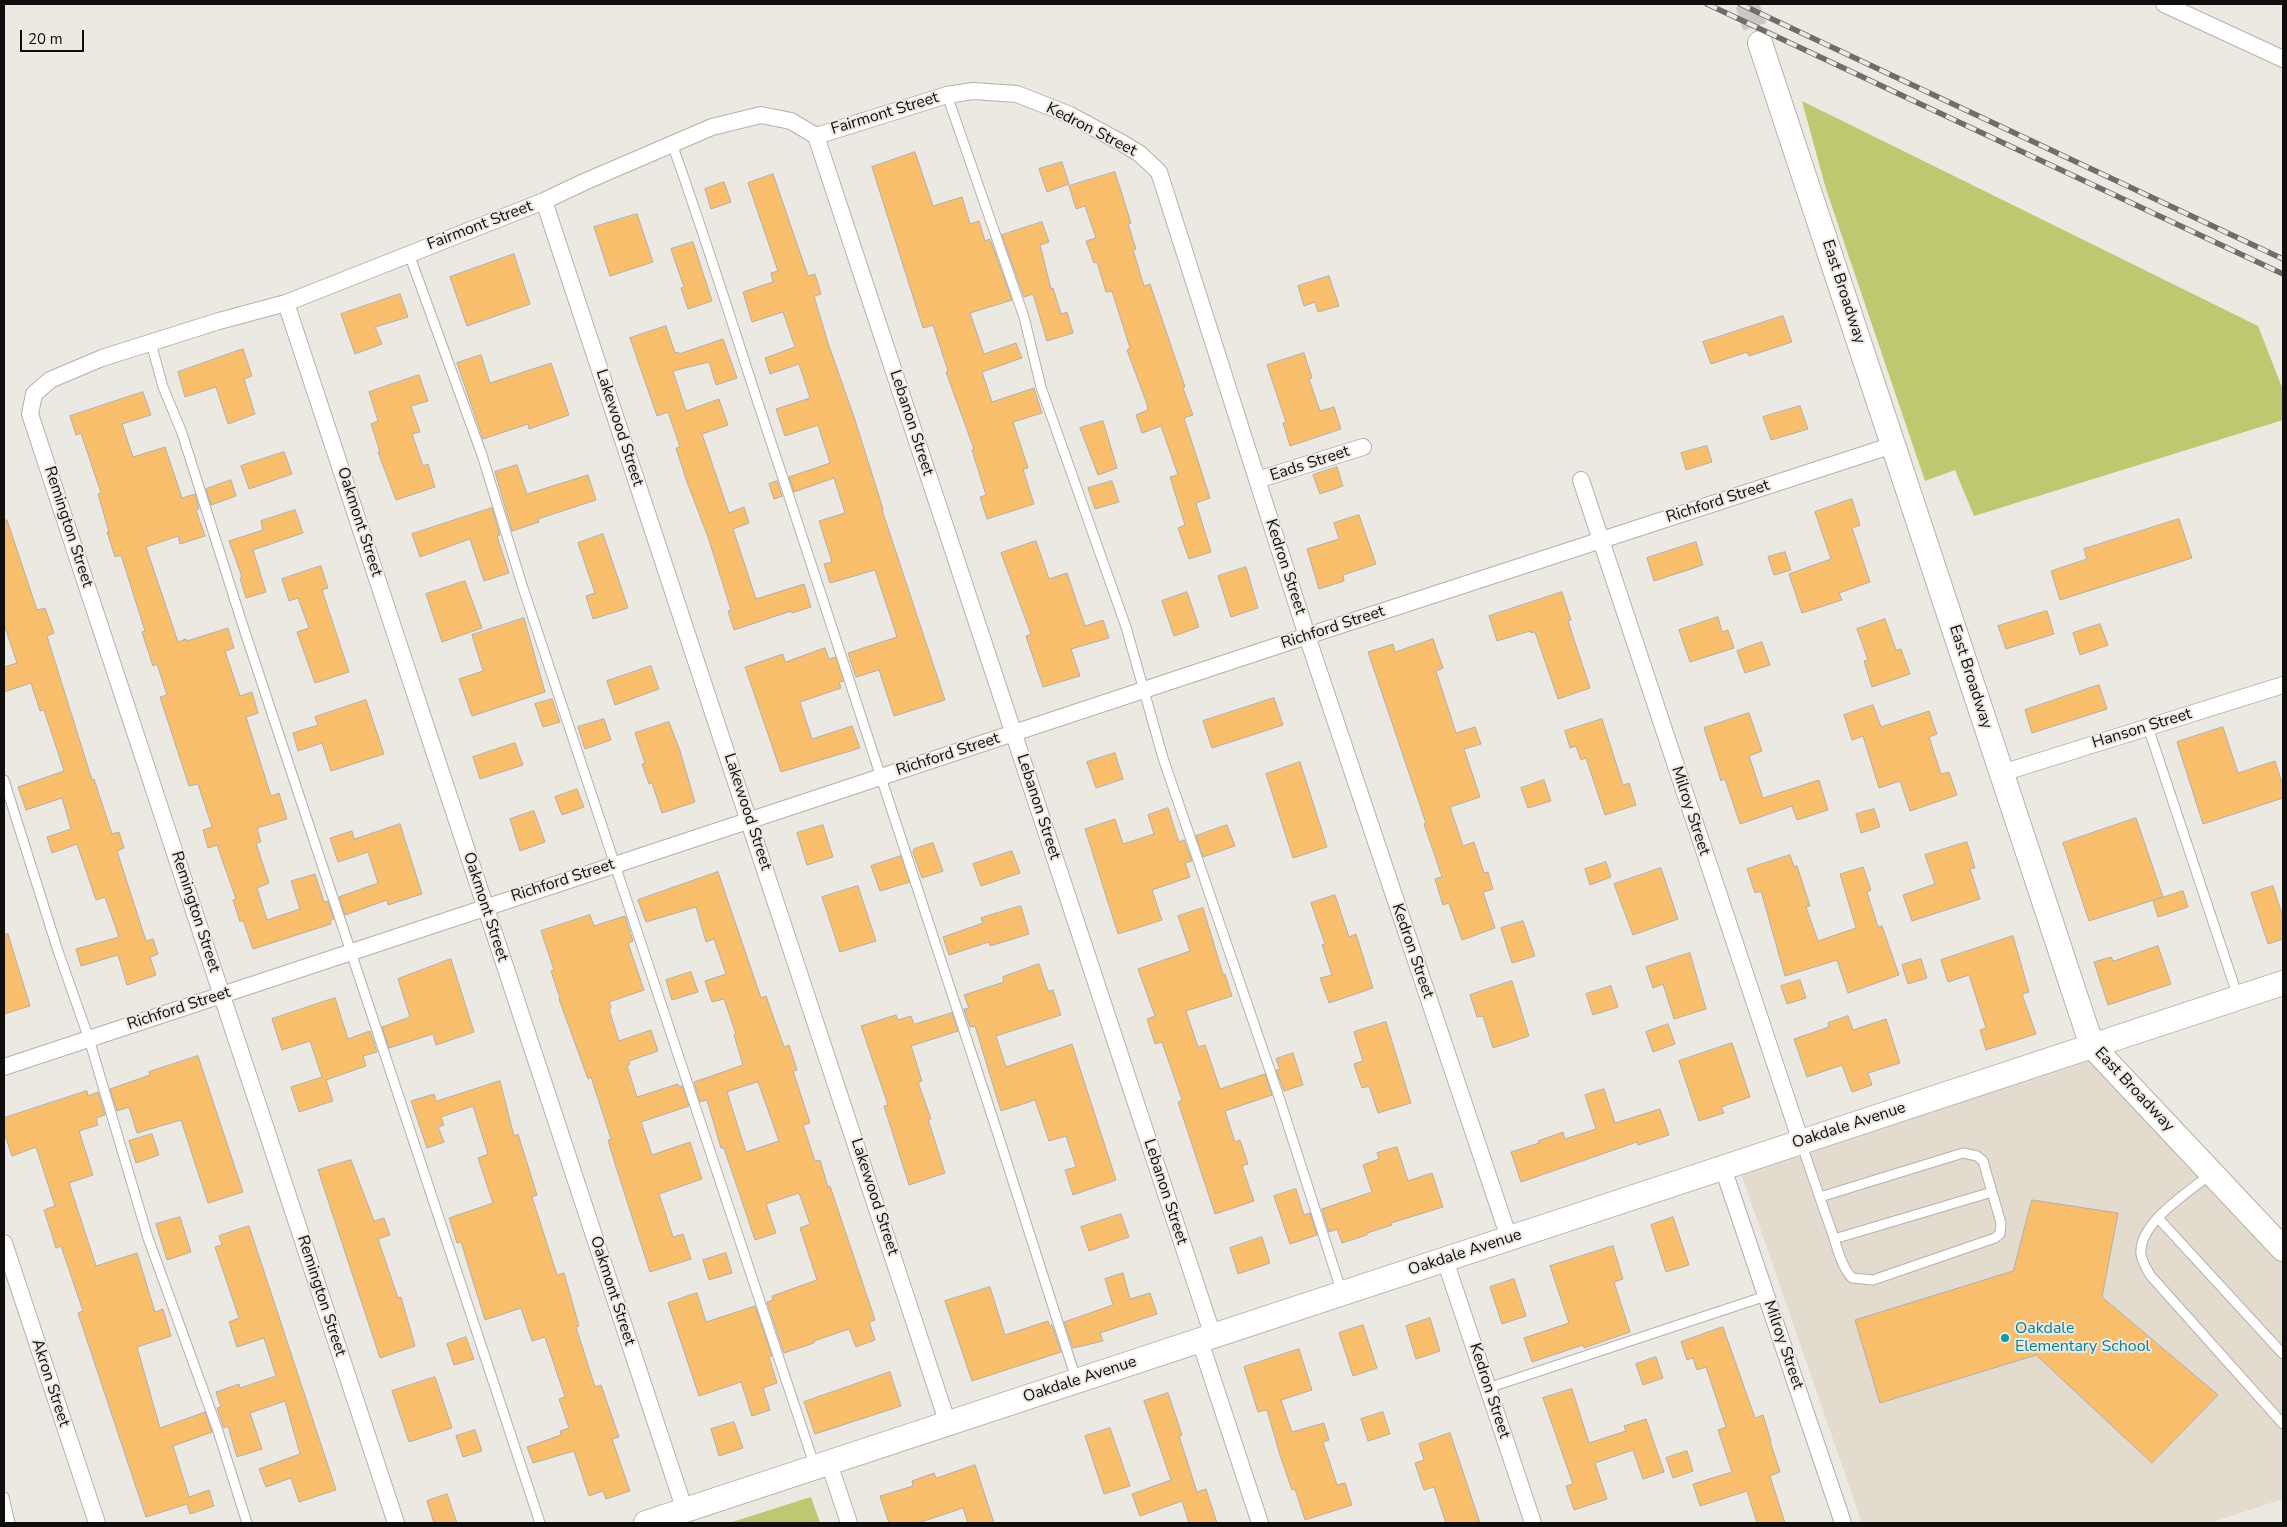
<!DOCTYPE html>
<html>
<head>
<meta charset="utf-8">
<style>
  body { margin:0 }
  #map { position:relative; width:2287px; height:1527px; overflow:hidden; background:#ece8e2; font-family:"Nunito Sans",sans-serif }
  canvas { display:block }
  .frame { position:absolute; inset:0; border:5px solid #100e0c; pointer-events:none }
  .scale { position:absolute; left:20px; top:30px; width:64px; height:22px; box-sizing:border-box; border:2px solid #100e0c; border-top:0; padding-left:6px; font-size:15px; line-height:18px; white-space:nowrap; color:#100e0c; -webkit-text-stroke:4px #ece8e2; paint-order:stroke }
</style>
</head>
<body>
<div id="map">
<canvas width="2287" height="1527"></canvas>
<div class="frame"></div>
<div class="scale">20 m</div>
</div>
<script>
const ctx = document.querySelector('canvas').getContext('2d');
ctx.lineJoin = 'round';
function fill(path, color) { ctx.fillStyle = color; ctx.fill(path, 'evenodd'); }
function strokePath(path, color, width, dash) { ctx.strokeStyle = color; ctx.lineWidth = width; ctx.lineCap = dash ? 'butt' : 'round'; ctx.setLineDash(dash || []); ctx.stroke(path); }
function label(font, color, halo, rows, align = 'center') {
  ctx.font = font + ' "Nunito Sans",sans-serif'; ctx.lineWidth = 4; ctx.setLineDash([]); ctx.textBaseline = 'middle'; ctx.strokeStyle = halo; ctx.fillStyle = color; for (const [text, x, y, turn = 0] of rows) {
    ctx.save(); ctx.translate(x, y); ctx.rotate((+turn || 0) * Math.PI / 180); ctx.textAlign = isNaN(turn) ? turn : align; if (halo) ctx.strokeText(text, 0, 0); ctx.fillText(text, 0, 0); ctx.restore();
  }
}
fill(new Path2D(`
  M2090 1060 2283 1263V1499L2210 1523H1862L1741 1173Z`), '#e4dbcf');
fill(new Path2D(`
  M1802 101 2258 326 2283 390V420L1974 516 1955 470 1925 481 1826 189Z
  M811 1497 820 1523H729Z`), '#bec870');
const building = new Path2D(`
  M915 152 933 206 962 197 970 224 979 221 985 241 990 239 1012 300 970 313 984 354 1016 343 1022 358 982 372 992 402 1034 388 1042 413 1013 422 1028 468 1023 469 1034 504 987 519 980 497 986 495 972 450 974 449 946 372 948 371 933 325 923 328 872 167Z
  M1062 162 1069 184 1047 192 1039 169Z
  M1115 172 1131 223 1128 224 1136 249 1133 250 1144 286 1150 284 1185 387 1183 388 1193 415 1184 418 1210 498 1196 503 1211 552 1189 559 1178 528 1185 525 1170 477 1178 475 1161 426 1142 433 1136 415 1148 410 1147 404 1127 350 1130 348 1112 291 1106 292 1097 262 1094 263 1086 241 1096 238 1085 206 1076 209 1069 186Z
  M773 174 808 276 815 274 821 294 814 296 828 343 855 420 883 509 882 510 945 700 894 716 879 670 856 677 848 653 897 637 875 570 830 583 824 564 832 562 819 521 845 513 834 478 794 492 789 477 830 463 818 425 785 436 776 409 810 398 799 364 770 374 765 358 795 347 783 312 752 322 743 292 773 282 771 273 778 271 748 183Z
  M724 182 731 202 711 209 705 189Z
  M637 214 653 262 610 276 594 227Z
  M1042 222 1049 242 1040 245 1051 289 1053 288 1061 314 1067 312 1073 333 1047 341 1033 294 1024 297 1002 235Z
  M693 242 712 301 688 309 681 288 684 287 671 249Z
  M514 254 530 304 467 326 450 277Z
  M1329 276 1339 306 1318 312 1315 302 1304 306 1298 286Z
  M400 294 408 317 375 327 382 344 355 354 341 314Z
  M1783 316 1792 342 1749 356 1747 352 1711 364 1703 342Z
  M666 326 675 353 678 352 679 354 723 339 737 378 716 385 709 362 673 371 686 411 719 399 728 425 702 434 729 513 744 507 749 523 733 529 756 599 804 584 811 607 792 613 791 611 734 630 728 611 731 610 708 537 687 482 676 448 680 447 668 412 657 416 630 338Z
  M243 349 252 376 244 379 255 414 228 424 216 387 185 397 178 372Z
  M1304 353 1312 378 1309 379 1320 411 1334 407 1341 429 1290 446 1283 423 1286 422 1267 365Z
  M481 355 490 383 551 363 569 415 529 429 528 424 483 439 457 363Z
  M419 375 428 401 411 406 420 432 412 434 423 466 428 464 435 487 396 500 378 452H380L371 424 378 421 369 392Z
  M143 392 151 415 122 424 133 457 165 447 182 498 195 494 199 509 196 510 205 536 180 544 178 536 146 547 178 642 186 639 187 641 228 628 234 648 225 651 240 696 252 692 258 713 246 717 271 796 279 793 287 819 257 828 261 842 256 843 269 883 257 888 267 920 300 909 291 881 315 874 324 902 328 901 334 919 330 921 331 924 253 949 243 920 240 922 233 900 236 899 217 845 208 848 203 830 212 827 198 784 189 786 160 697 167 695 157 664 153 666 142 632 145 631 121 555 115 557 107 532H109L98 494 101 493 81 433 76 435 70 416Z
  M1800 406 1808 429 1771 440 1763 417Z
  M1103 421 1117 468 1098 475 1080 428Z
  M1707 446 1712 462 1686 470 1681 453Z
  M284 452 292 474 249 489 241 466Z
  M517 465 527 494 588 475 596 500 538 519 539 522 512 531 495 472Z
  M1337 467 1343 486 1320 494 1313 475Z
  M231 480 236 496 211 505 206 489Z
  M777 481 782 496 774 499 769 484Z
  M1112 481 1119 502 1095 509 1088 488Z
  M1852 499 1860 525 1852 528 1870 582 1839 593 1842 600 1802 613 1789 574 1831 559 1815 512Z
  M492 508 500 535 497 536 509 573 484 581 470 539 420 557 412 534Z
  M295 510 303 533 253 550 266 592 246 598 240 578 242 577 229 541 263 530 261 521Z
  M1359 515 1376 564 1343 575 1344 581 1319 589 1307 549 1339 539 1334 523Z
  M2179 519 2192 558 2060 600 2051 571 2087 559 2084 549Z
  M4 520H7L37 610 45 608 54 633 47 636 92 780 94 779 112 834 119 832 124 848 117 851 146 941 153 939 158 954 150 957 156 975 127 985 118 955 81 966 76 949 119 937 105 897 96 900 77 844 52 853 47 837 71 829 62 798 26 810 18 787 64 771 44 710 40 711 31 683 4 692V667L17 663 4 624Z
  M603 534 628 608 593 619 586 596 595 593 578 543Z
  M1036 541 1049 579 1067 573 1085 626 1103 620 1109 638 1071 649 1080 676 1043 687 1026 636 1031 634 1001 553Z
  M1696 542 1703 565 1654 581 1647 558Z
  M1785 552 1791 570 1774 575 1768 557Z
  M321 566 328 588 322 590 349 672 315 683 297 632 309 628 298 598 289 601 282 579Z
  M1246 567 1258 608 1231 617 1218 576Z
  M465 581 482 628 442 642 426 594Z
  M1187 592 1199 627 1174 636 1162 601Z
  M1562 592 1571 620 1568 621 1590 688 1558 699 1535 632 1531 633 1530 631 1497 641 1489 616Z
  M2047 611 2054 634 2006 649 1998 626Z
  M1718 617 1722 632 1728 630 1734 648 1690 662 1679 630Z
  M524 618 545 692 472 716 459 679 483 671 472 635Z
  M1885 619 1896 650 1901 649 1910 674 1872 687 1864 661 1868 660 1857 629Z
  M2100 624 2108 645 2080 655 2073 633Z
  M1433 639 1443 668 1436 671 1456 733 1475 727 1481 744 1464 749 1480 797 1450 807 1463 846 1474 842 1484 873 1488 872 1493 889 1483 892 1495 928 1462 940 1449 903 1443 905 1435 879 1442 877 1424 824 1426 823 1368 652 1393 644 1395 652Z
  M1762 642 1770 665 1745 673 1737 651Z
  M825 648 829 659 836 657 844 681 839 682 841 688 800 702 812 739 852 726 860 748 781 772 745 667 783 654 785 662Z
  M651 666 659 689 615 705 607 681Z
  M2099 685 2107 709 2032 733 2025 710Z
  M1274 698 1283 725 1212 748 1203 721Z
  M552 699 560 722 543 727 535 704Z
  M366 700 384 754 331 771 322 743 298 751 293 733 318 725 315 717Z
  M1873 705 1881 727 1929 711 1937 734 1929 737 1941 774 1949 772 1957 795 1910 811 1900 781 1879 788 1863 736 1852 740 1844 715Z
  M1749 713 1762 751 1749 756 1763 798 1819 780 1828 810 1797 820 1792 806 1740 824 1725 779 1721 781 1704 728Z
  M604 719 611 740 585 749 578 727Z
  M1602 719 1623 785 1629 783 1636 805 1605 815 1586 758 1581 760 1576 746 1570 748 1565 731Z
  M669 722 680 751 695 802 662 813 652 783 649 784 642 764 645 763 635 733Z
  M2223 727 2238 773 2275 761 2283 786V798L2203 824 2177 742Z
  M515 743 523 765 480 779 473 757Z
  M1115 753 1123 779 1096 788 1087 762Z
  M1300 762 1327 847 1293 858 1266 774Z
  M1544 780 1551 801 1528 808 1521 788Z
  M577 789 584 807 562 815 555 797Z
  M1168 808 1179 842 1184 840 1192 861 1185 863 1190 877 1152 890 1162 920 1118 934 1085 829 1115 819 1123 844 1154 834 1148 815Z
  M1874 809 1880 827 1861 833 1856 814Z
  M534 811 545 842 520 851 510 819Z
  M2136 818 2163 897 2089 921 2063 843Z
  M400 824 422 894 388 905 387 900 345 915 339 897 378 883 368 852 338 862 330 838 352 831 354 839Z
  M823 825 833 857 807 865 797 833Z
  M1227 825 1235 846 1203 857 1196 836Z
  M1967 842 1975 868 1970 869 1980 899 1912 921 1903 895 1935 884 1925 855Z
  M933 843 943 871 922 878 913 852 914 849Z
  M1012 851 1020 873 981 886 973 864Z
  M1790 855 1794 867 1797 866 1810 906 1806 907 1818 941 1856 928 1840 874 1863 867 1871 890 1867 892 1878 927 1882 926 1899 975 1848 993 1837 960 1785 976 1761 891 1755 893 1747 869Z
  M901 856 910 882 880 891 871 866Z
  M1606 862 1611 877 1590 885 1585 869Z
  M1661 868 1678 919 1633 935 1614 884Z
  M718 872 761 998 766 996 784 1047 789 1045 797 1070 793 1071 810 1123 803 1125 815 1161 820 1160 828 1187 830 1186 875 1320 869 1322 875 1340 856 1347 849 1329 814 1341V1343L784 1353 767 1302 773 1300 772 1296 817 1280 800 1228 810 1224 799 1193 766 1204 776 1233 755 1240 724 1148H721L707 1100 700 1102 694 1082 743 1065 734 1035 736 1034 724 999 712 1002 705 981 726 974 714 939 706 942 696 907 646 922 638 900ZM758 1082 779 1141 746 1152 727 1092Z
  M858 886 876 941 840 952 822 897Z
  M2273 886 2283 917V939L2268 944 2251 893Z
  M2183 891 2188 907 2158 917 2153 901Z
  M1335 895 1349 937 1356 934 1373 988 1329 1003 1320 978 1332 975 1322 945 1325 944 1311 903Z
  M1021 906 1029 934 990 946 989 942 949 955 943 937 983 923 981 918Z
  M1203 908 1223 974H1225L1232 996 1186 1011 1198 1047 1205 1045 1220 1089 1265 1074 1272 1095 1225 1111 1235 1142 1240 1140 1248 1164 1242 1166 1254 1201 1215 1214 1178 1102 1182 1100 1162 1042 1155 1044 1147 1019 1155 1016 1138 969 1190 951 1178 916Z
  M590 915 594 926 625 916 633 941 628 943 644 990 609 1002 611 1008 609 1009 619 1041 651 1030 658 1051 629 1061 630 1064 627 1066 637 1097 678 1084 679 1087 682 1086 689 1106 641 1122 652 1155 690 1142 702 1179 659 1194 673 1237 683 1234 691 1259 650 1272 616 1167 608 1140 611 1139 591 1077 588 1079 559 999 560 998 551 971 554 970 541 931Z
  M1523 921 1535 956 1512 963 1501 928Z
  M8 934 30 1006 4 1014V935Z
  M2013 936 2029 992 2022 994 2036 1034 1986 1050 1980 1030 1986 1028 1969 975 1948 982 1941 960Z
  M2158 946 2171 984 2108 1005 2094 962 2111 957 2113 961Z
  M1690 953 1706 1009 1674 1019 1663 984 1653 988 1646 967Z
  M451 959 474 1032 436 1045 433 1034 389 1048 382 1027 410 1017 398 979Z
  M1921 959 1927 978 1908 984 1902 965Z
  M1039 964 1048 991 1053 990 1061 1015 996 1036 1006 1067 1072 1044 1116 1180 1073 1195 1065 1170 1076 1167 1066 1136 1049 1141 1035 1100 1001 1111 975 1026 970 1027 964 1009 969 1008 964 995 1004 982 1003 977Z
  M691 972 698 992 672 1000 666 980Z
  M1800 980 1806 998 1787 1004 1781 986Z
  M1512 981 1529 1036 1493 1048 1483 1016 1477 1017 1470 995Z
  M1611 986 1618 1007 1593 1015 1586 994Z
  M335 998 348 1039 370 1031 377 1052 363 1056 366 1066 326 1080 333 1101 299 1112 291 1087 322 1077 310 1041 282 1050 272 1019Z
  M952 1013 958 1031 911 1046 922 1081 918 1082 931 1119H928L945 1173 909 1185 884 1106 888 1105 861 1026 896 1015 898 1020 911 1016 914 1024Z
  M1848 1016 1853 1030 1886 1019 1900 1063 1868 1073 1872 1085 1852 1092 1842 1065 1807 1077 1794 1039 1829 1027 1828 1023Z
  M1386 1022 1411 1103 1378 1113 1369 1086 1362 1088 1354 1064 1363 1061 1354 1032Z
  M1668 1024 1675 1044 1653 1052 1646 1032Z
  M1732 1043 1750 1097 1721 1107 1724 1113 1699 1121 1679 1061Z
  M1293 1053 1303 1085 1284 1091 1276 1070 1280 1069 1276 1059Z
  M198 1056 243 1192 208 1203 181 1120 137 1133 129 1107 117 1111 110 1089 150 1075 149 1072Z
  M500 1081 514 1136 518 1134 537 1195 532 1197 557 1275 564 1273 579 1326 576 1327 595 1387 601 1385 619 1437 612 1439 630 1491 606 1499 603 1491 589 1496 574 1451 533 1463 527 1447 561 1435 560 1431 569 1428 559 1399 565 1397 545 1337 532 1341 521 1308 485 1320 461 1242 457 1243 449 1218 493 1203 478 1158 488 1154 473 1106 441 1117 444 1125 438 1127 444 1142 427 1148 411 1101 434 1094 436 1101Z
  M1604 1089 1615 1123 1660 1109 1669 1135 1638 1145 1637 1142 1521 1182 1511 1152 1539 1143 1538 1141 1563 1132 1565 1139 1596 1129 1585 1095Z
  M87 1091 88 1096 98 1092 105 1115 96 1118 98 1125 79 1131 93 1175 69 1183 96 1266 137 1253 155 1312 163 1309 171 1336 137 1347 160 1428 205 1412 212 1432 173 1446 189 1497 209 1490 214 1506 190 1514 187 1504 146 1517 78 1313 83 1311 61 1246 56 1248 44 1210 55 1206 36 1147 12 1156 4 1132V1118Z
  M152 1134 159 1155 136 1163 129 1141Z
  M1397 1147 1408 1181 1432 1173 1443 1207 1391 1223 1392 1225 1367 1233V1235L1342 1243 1337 1229 1329 1232 1322 1209 1372 1192 1363 1165 1379 1159 1377 1153Z
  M351 1160 374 1221 384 1218 390 1235 378 1239 398 1298 401 1297 415 1346 380 1358 318 1170Z
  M1296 1189 1304 1215 1310 1213 1317 1235 1290 1244 1274 1196Z
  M2032 1200 2118 1213 2102 1297 2218 1395 2152 1463 2036 1355 1880 1403 1855 1320 2013 1271Z
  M1121 1214 1129 1237 1089 1251 1081 1227Z
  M180 1217 191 1252 167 1260 156 1224Z
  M1673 1217 1689 1265 1666 1272 1651 1225Z
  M249 1226 336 1490 299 1502 291 1478 266 1487 259 1469 300 1454 285 1401 250 1413 262 1449 237 1457 228 1426 224 1428 217 1408 221 1407 216 1392 239 1384 240 1388 276 1376 264 1338 237 1347 229 1322 239 1318 215 1247 222 1245 219 1236Z
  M1262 1237 1270 1263 1238 1274 1230 1248Z
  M1613 1246 1623 1279 1614 1282 1630 1332 1584 1348 1583 1345 1532 1362 1524 1338 1569 1323 1550 1266Z
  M726 1253 732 1273 709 1280 703 1260Z
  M1123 1273 1130 1299 1150 1293 1157 1314 1100 1333 1103 1341 1073 1348 1064 1322 1113 1305 1105 1279Z
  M1514 1279 1526 1316 1502 1324 1490 1287Z
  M990 1287 1005 1335 1048 1321 1050 1326 1052 1325 1061 1352 972 1381 945 1301Z
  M697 1293 706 1322 755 1306 772 1356 769 1357 777 1383 763 1388 770 1410 752 1416 741 1382 699 1396 668 1303Z
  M1430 1318 1440 1351 1416 1359 1406 1326Z
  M1363 1325 1377 1368 1353 1376 1339 1333Z
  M1723 1327 1755 1418 1763 1415 1771 1441H1770L1780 1472 1770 1476 1785 1523H1757L1747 1491 1700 1506 1693 1484 1732 1472 1718 1430 1726 1427 1706 1367 1697 1370 1693 1358 1687 1360 1681 1342Z
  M466 1337 474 1359 454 1365 447 1344Z
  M1299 1349 1312 1390 1281 1400 1292 1432 1324 1423 1329 1440 1323 1442 1337 1485 1345 1483 1352 1505 1305 1520 1295 1489 1292 1490 1280 1455 1267 1410 1258 1412 1244 1367Z
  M1656 1357 1663 1378 1643 1385 1636 1364Z
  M890 1372 901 1406 815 1434 804 1402Z
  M435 1377 452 1428 409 1442 392 1391Z
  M1572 1389 1589 1443 1626 1431 1624 1426 1646 1419 1664 1472 1643 1479 1633 1450 1595 1463 1607 1499 1574 1510 1566 1486 1573 1484 1543 1398Z
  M1168 1393 1182 1435 1179 1436 1197 1492 1206 1489 1217 1523H1189L1182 1501 1140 1516 1132 1494 1171 1480 1144 1401Z
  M1383 1412 1390 1434 1368 1441 1361 1419Z
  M734 1422 743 1448 719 1456 711 1429Z
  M1110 1428 1130 1486 1104 1494 1085 1436Z
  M475 1430 482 1451 463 1457 456 1436Z
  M1450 1433 1480 1523H1446L1434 1487 1424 1490 1415 1463 1424 1460 1419 1444Z
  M1687 1451 1693 1471 1673 1478 1666 1458Z
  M975 1465 994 1523H968L963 1508 918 1523H889L880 1496 913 1486 912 1481 934 1473 936 1478Z
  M447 1494 457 1523H434L427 1501Z`);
fill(building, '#f9be6b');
strokePath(building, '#b2aea9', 1);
strokePath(new Path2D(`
  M1747 4 1760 43`), '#cbc7c2', 24, [24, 12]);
const lane = new Path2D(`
  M947 95 1024 317 1041 387 1126 627 1163 758 1278 1094 1342 1293
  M672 144C711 252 744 363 781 472 882 774 980 1076 1076 1379
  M409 254 482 455 523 588 815 1467
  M151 343 163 387 182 433 242 623 540 1523
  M2148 727 2238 997
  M4 780 58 951 89 1039 148 1238 217 1428 247 1523
  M1801 1142C1811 1172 1821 1202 1832 1232 1837 1247 1841 1266 1852 1278L1873 1280 1995 1238 2000 1234 2001 1223 1983 1161 1977 1156 1963 1153 1820 1197
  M2212 1173C2190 1191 2138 1223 2141 1254 2142 1262 2147 1269 2150 1275L2283 1424
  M2158 1218 2283 1354
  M1834 1239 1992 1192
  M1488 1388 1766 1296
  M4 1497 10 1523`);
const street = new Path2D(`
  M2164 4 2283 59
  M816 136 1213 1336
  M544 201 948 1424
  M286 303 685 1511
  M1257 480 1363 447
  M1581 480 1801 1142
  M2002 773 2283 685
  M4 1067 1307 636 1893 445
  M1723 1168 1843 1523
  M4 1243 97 1523
  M1445 1260 1533 1523
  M1200 1341 1260 1523
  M829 1463 849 1523
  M396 1523 30 414 34 394 50 380 102 358 219 321 286 303 544 201 584 182 712 127 761 115 791 121 816 136 947 95 973 91 1017 94 1070 115 1122 143 1140 154 1159 172 1307 636 1509 1238`);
const secondary = new Path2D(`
  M1760 43 2092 1046 2283 1249
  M646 1523 2283 983`);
strokePath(lane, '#b5b0ab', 11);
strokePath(street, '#b5b0ab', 18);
strokePath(secondary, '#b5b0ab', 26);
strokePath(lane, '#fff', 9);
strokePath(street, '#fff', 16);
strokePath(secondary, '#fff', 24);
const rail = new Path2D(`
  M1707 4 2283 274
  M1740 4 2283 259`);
strokePath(rail, '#6f6c69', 5.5);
strokePath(rail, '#ece8e2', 4, [11]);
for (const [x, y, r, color] of [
  [2005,1338,5,"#0f9aa8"]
]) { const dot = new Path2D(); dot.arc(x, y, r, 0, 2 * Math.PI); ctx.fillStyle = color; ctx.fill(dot); strokePath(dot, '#ece8e2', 2); }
label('16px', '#100e0c', '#ece8e2', [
  ["Fairmont Street",885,114,-17],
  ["Kedron Street",1091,130,27],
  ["Fairmont Street",480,226,-21],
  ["East Broadway",1843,292,72],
  ["Lebanon Street",911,423,72],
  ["Lakewood Street",619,428,72],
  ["Eads Street",1310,464,-18],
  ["Richford Street",1718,502,-18],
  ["Oakmont Street",359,522,72],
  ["Remington Street",68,527,72],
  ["Kedron Street",1285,567,72],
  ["Richford Street",1333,628,-18],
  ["East Broadway",1970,677,72],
  ["Hanson Street",2142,729,-17],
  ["Richford Street",948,755,-18],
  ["Lebanon Street",1038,807,72],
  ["Milroy Street",1690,811,72],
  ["Lakewood Street",747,812,72],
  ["Richford Street",563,881,-18],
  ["Oakmont Street",485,907,72],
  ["Remington Street",195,912,72],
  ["Kedron Street",1412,951,71],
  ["Richford Street",179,1009,-18],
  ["East Broadway",2134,1090,47],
  ["Oakdale Avenue",1849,1126,-18],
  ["Lebanon Street",1165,1192,72],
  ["Lakewood Street",874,1197,72],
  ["Oakdale Avenue",1465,1253,-18],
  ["Oakmont Street",612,1291,72],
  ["Remington Street",321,1296,72],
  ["Milroy Street",1783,1345,71],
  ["Oakdale Avenue",1080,1380,-18],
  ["Akron Street",50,1383,72],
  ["Kedron Street",1489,1391,72]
]);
label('16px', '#0d838f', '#ece8e2', [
  ["Oakdale",2015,1329],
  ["Elementary School",2015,1347]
], 'left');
</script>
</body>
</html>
